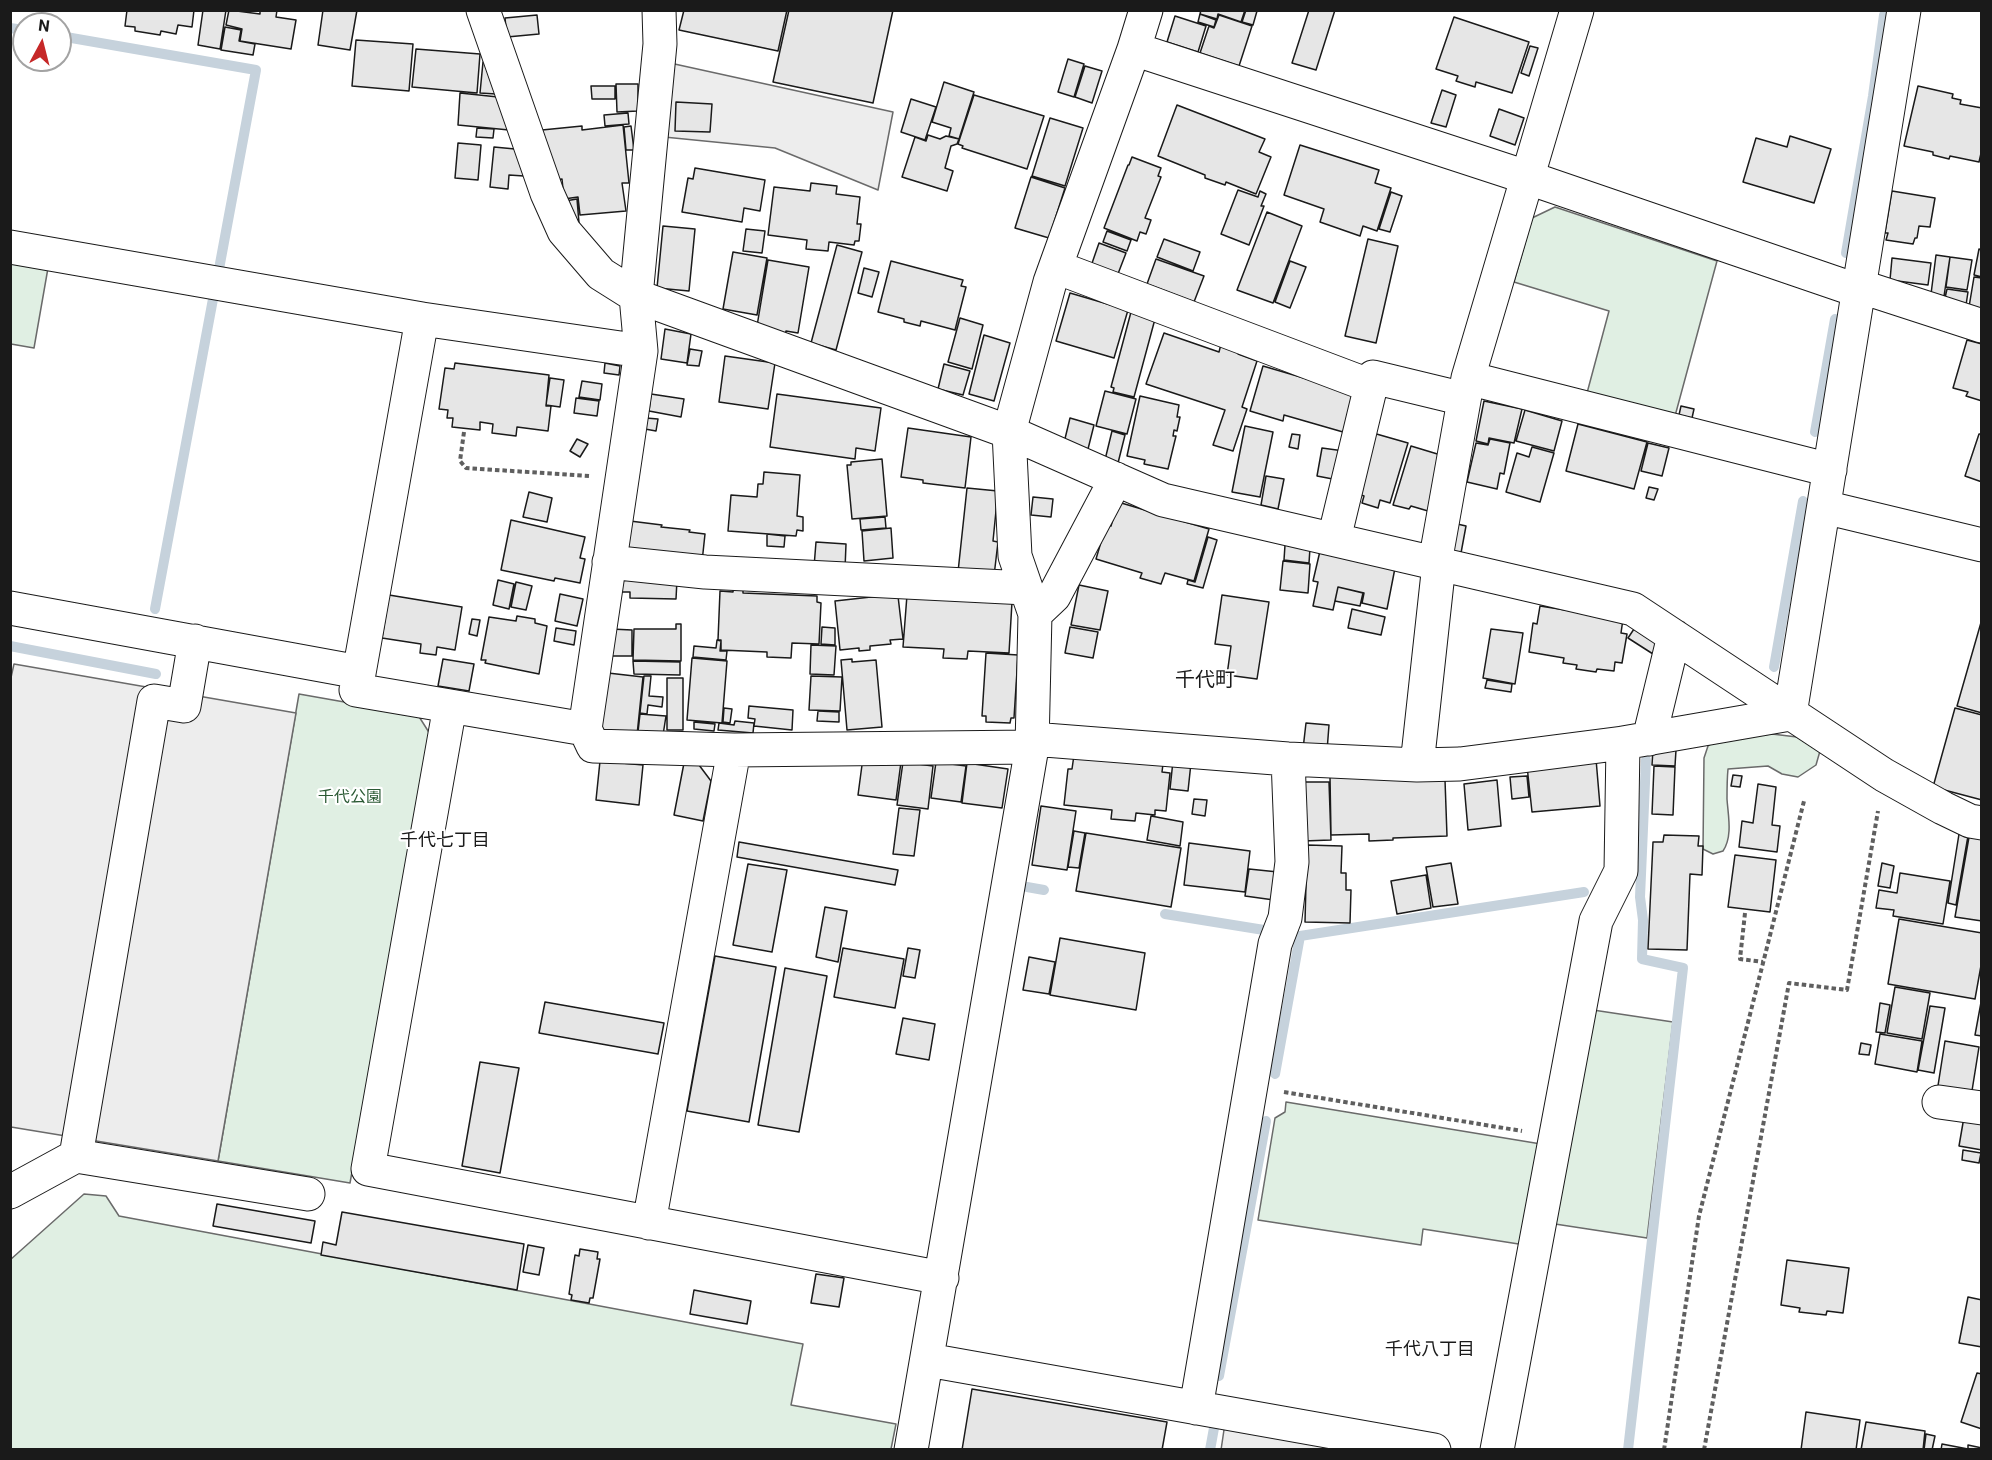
<!DOCTYPE html>
<html>
<head>
<meta charset="utf-8">
<style>
  body { margin:0 }
  #map { position:relative; width:1992px; height:1460px; overflow:hidden; background:#fff; font-family:Roboto,sans-serif }
  canvas { display:block }
  .frame { position:absolute; inset:0; border:12px solid #1a1a1a; pointer-events:none }
  .north { position:absolute; left:12px; top:12px; width:60px; height:60px; box-sizing:border-box; background:#fff; border:2px solid #a3a3a3; border-radius:50%; rotate:7deg; font-size:16px; font-weight:700; line-height:24px; text-align:center; color:#1a1a1a }
  .north::after { content:''; display:block; margin:auto; width:21px; height:27px; background:#c62828; clip-path:polygon(50% 0,100% 100%,50% 72%,0 100%) }
</style>
</head>
<body>
<div id="map">
<canvas width="1992" height="1460"></canvas>
<div class="frame"></div>
<div class="north">N</div>
</div>
<script>
const ctx = document.querySelector('canvas').getContext('2d');
ctx.lineJoin = 'round';
function fill(path, color) { ctx.fillStyle = color; ctx.fill(path, 'evenodd'); }
function strokePath(path, color, width, dash) { ctx.strokeStyle = color; ctx.lineWidth = width; ctx.lineCap = dash ? 'butt' : 'round'; ctx.setLineDash(dash || []); ctx.stroke(path); }
function label(font, color, halo, rows, align = 'center') {
  ctx.font = font + ' Roboto,"Noto Sans JP",sans-serif'; ctx.lineWidth = 4.5; ctx.setLineDash([]); ctx.textBaseline = 'middle'; ctx.strokeStyle = halo; ctx.fillStyle = color; for (const [text, x, y, turn = 0] of rows) {
    ctx.save(); ctx.translate(x, y); ctx.rotate((+turn || 0) * Math.PI / 180); ctx.textAlign = isNaN(turn) ? turn : align; if (halo) ctx.strokeText(text, 0, 0); ctx.fillText(text, 0, 0); ctx.restore();
  }
}
const green = new Path2D(`
  M1555 207 1717 261 1675 416 1587 393 1609 311 1514 282 1532 218Z
  M10 262 48 268 34 348 11 344Z
  M299 694 418 715 430 734 350 1183 218 1161Z
  M1772 734 1797 737 1820 751 1816 765 1798 777 1782 774 1768 766 1728 769C1727 779 1727 789 1727 799 1728 815 1733 836 1723 851L1713 854 1703 849 1704 758 1708 746 1720 738Z
  M1593 1010 1673 1022 1647 1238 1555 1224Z
  M1286 1102 1541 1144 1525 1245 1423 1229 1421 1245 1258 1220 1275 1118 1285 1112Z
  M84 1194 106 1196 119 1216 803 1344 791 1405 896 1424 891 1449H11L10 1260Z`);
fill(green, '#e0efe3');
strokePath(green, '#6a6a6a', 1.5);
const parking = new Path2D(`
  M670 63 893 112 878 190 775 148 664 137Z
  M14 664 296 713 218 1161 11 1127 10 682Z
  M1225 1423 1329 1442 1327 1449 1221 1450Z`);
fill(parking, '#ededed');
strokePath(parking, '#6a6a6a', 1.5);
strokePath(new Path2D(`
  M10 28 24 30
  M60 36 256 70 219 269
  M1846 253 1873 96 1884 15
  M1815 432 1835 319
  M155 609 213 299
  M10 646 156 674
  M1774 667 1803 501
  M1027 887 1044 890
  M1165 914 1264 930
  M1275 1074 1300 936 1584 892
  M1219 1376 1266 1121
  M1210 1450 1214 1428
  M1628 1450 1683 968 1642 959 1643 920 1640 897 1646 760`), '#c6d2dc', 10);
const building = new Path2D(`
  M127 10H194L192 27 178 25 176 34 161 31 160 35 135 31V27L125 26Z
  M203 10H226L220 49 198 45Z
  M229 10 260 14V10H277L276 17 296 20 291 49 240 41 242 29 226 25Z
  M323 10H357L350 50 318 45Z
  M684 10H787L778 51 679 30Z
  M789 10H893L873 103 773 82Z
  M1201 10H1245L1241 22 1218 14 1217 19 1200 14Z
  M1246 10 1257 11 1253 25 1242 22Z
  M1309 10H1335L1316 70 1292 63Z
  M1200 14 1216 20 1214 27 1198 22Z
  M537 15 539 34 507 37 505 18Z
  M1219 15 1252 26 1239 66 1200 53 1209 26 1214 28Z
  M1175 16 1206 26 1198 52 1167 42Z
  M1454 17 1529 42 1512 93 1476 82 1475 87 1456 81 1458 76 1436 69Z
  M225 27 241 30 239 41 255 44 253 55 221 50Z
  M356 40 413 44 409 91 352 86Z
  M1530 46 1538 48 1529 76 1521 73Z
  M416 49 480 54 477 93 412 87Z
  M1068 59 1084 64 1074 97 1058 92Z
  M483 62 487 63 496 94 480 93Z
  M1085 66 1102 71 1092 103 1075 97Z
  M944 82 974 92 959 139 949 136 951 128 932 122Z
  M616 84H638V111L617 112Z
  M591 86H615V99H592Z
  M1918 86 1953 94 1952 98 1961 100 1960 104 1982 108V149L1979 162 1950 156 1949 159 1933 155V152L1904 146Z
  M1442 90 1456 95 1446 127 1431 123Z
  M460 93 498 97 509 130 458 125Z
  M974 95 1044 116 1027 169 962 148 963 146 958 144Z
  M911 99 936 107 925 140 901 132Z
  M676 102 712 104 710 132 675 131Z
  M1177 105 1265 139 1259 152 1271 157 1256 194 1226 182 1225 185 1205 178V175L1158 156Z
  M1499 109 1524 118 1515 145 1490 136Z
  M628 113 629 124 605 126 604 115Z
  M1050 118 1083 128 1065 186 1032 176Z
  M623 125 629 183H622L626 211 580 215 578 197 564 199 562 179 556 180 542 130 582 126V130Z
  M631 126 634 150H626L624 127Z
  M477 128 494 129 493 138 476 137Z
  M928 135 940 139 946 136 959 139 957 144 951 146 945 168 953 171 947 191 902 177 915 137 926 141Z
  M1790 136 1831 149 1814 203 1743 182 1756 138 1787 147Z
  M458 143 481 145 478 180 455 178Z
  M1300 145 1379 170 1375 183 1391 188 1377 231 1363 226 1360 236 1320 222 1324 209 1284 195Z
  M494 147 515 149 524 176 509 175 508 189 490 187Z
  M1132 157 1161 168 1158 176 1161 177 1145 218 1151 220 1146 234 1140 232 1137 241 1104 228 1128 165H1129Z
  M695 168 765 180 760 211 744 208 742 222 682 212 688 178 693 179Z
  M1031 177 1065 188 1049 238 1015 228Z
  M811 183 837 186 836 194 860 197 857 224H861L859 241H855L854 245 829 242 828 251 806 249 807 240 768 235 774 187 810 191Z
  M1238 190 1258 197 1260 191 1266 194 1261 206H1264L1249 245 1221 234Z
  M1892 191 1935 198 1930 227 1919 226 1917 238H1915L1913 244 1886 240 1888 233H1885Z
  M1391 192 1402 196 1390 232 1379 229Z
  M577 199 579 223H574L565 201Z
  M1267 212 1302 226 1273 303 1237 290Z
  M663 226 695 229 689 291 657 288Z
  M746 229 765 231 762 253 743 251Z
  M1107 231 1131 240 1127 251 1103 242Z
  M1164 239 1200 252 1193 271 1157 257Z
  M1368 239 1398 246 1376 343 1345 336Z
  M1099 243 1126 253 1116 279 1090 269Z
  M837 245 862 252 836 350 811 343Z
  M1979 249 1982 250V277L1974 275Z
  M733 252 767 258 757 315 723 309Z
  M1936 255 1950 257 1944 296 1931 294Z
  M1950 257 1972 260 1967 290 1946 287Z
  M1892 258 1931 263 1928 285 1890 280Z
  M1156 259 1204 276 1194 302 1147 284Z
  M768 260 809 267 798 333 786 331 785 335 757 326Z
  M891 261 963 280 961 286 966 287 955 330 921 321 920 326 904 322V319L878 312Z
  M1290 261 1306 267 1290 308 1275 302Z
  M864 268 879 272 872 297 858 293Z
  M1974 277 1982 278V309L1969 307Z
  M1947 289 1968 292 1966 305 1945 298Z
  M1070 293 1128 310 1114 358 1056 341Z
  M1131 312 1155 319 1134 397 1113 392 1114 388 1111 387Z
  M960 318 983 325 972 369 948 362Z
  M665 329 691 334 687 363 661 359Z
  M1164 333 1219 352 1221 344 1240 351 1238 354 1257 361 1242 407 1247 409 1233 451 1213 445 1225 410 1146 384Z
  M984 335 1010 343 994 401 969 394Z
  M1967 340 1982 344V401L1966 396 1968 392 1953 388Z
  M690 349 702 351 699 366 687 365Z
  M725 356 775 363 768 409 719 402Z
  M455 363 549 375 546 406H551L548 431 517 427 516 436 492 433 493 424 480 422V430L452 427 453 418H447L448 410 439 409 445 368 454 369Z
  M605 363 620 366 619 375 604 373Z
  M944 364 970 371 963 395 938 389Z
  M1263 366 1355 393 1343 432 1284 415 1283 421 1250 411Z
  M550 378 564 380 560 407 546 405Z
  M582 381 602 384 600 400 579 397Z
  M1105 391 1136 399 1127 434 1096 426Z
  M651 394 684 399 681 417 649 411Z
  M777 394 881 408 875 451 856 448 855 459 770 447Z
  M1140 396 1179 405 1177 417H1180L1177 431 1174 430 1173 436H1176L1168 469 1144 464 1145 460 1127 456Z
  M576 398 599 401 597 416 574 413Z
  M1484 401 1522 409 1514 443 1489 438 1488 444 1476 441Z
  M1681 406 1694 409 1692 418 1679 415Z
  M1525 410 1562 421 1554 451 1516 441Z
  M646 418 658 419 656 431 645 429Z
  M1070 418 1094 425 1087 453 1063 447Z
  M1578 424 1647 442 1634 489 1566 471Z
  M1245 426 1273 432 1260 497 1232 492Z
  M908 428 971 437 965 488 923 483V480L901 477Z
  M1112 431 1125 435 1117 467 1104 464Z
  M1373 433 1408 443 1390 503 1380 500 1378 508 1362 503 1364 496 1355 493Z
  M1292 434 1300 435 1298 449 1289 447Z
  M1979 434H1982V482L1965 476Z
  M577 439 588 444 580 457 570 451Z
  M1490 439 1510 443 1504 474 1500 473 1497 489 1467 482 1476 443 1488 445Z
  M1648 443 1669 448 1662 476 1641 471Z
  M1411 446 1444 456 1428 511 1411 506 1409 509 1393 505Z
  M1532 447 1554 453 1540 502 1506 492 1517 453 1529 457Z
  M1322 448 1344 451 1338 480 1317 476Z
  M882 459 887 516 852 519 847 465H851V462Z
  M764 472 800 475 797 516 803 517V531L797 530 796 536 728 531 731 495 757 497 758 484H763Z
  M1266 476 1284 479 1278 509 1261 505Z
  M1649 487 1658 489 1654 500 1646 498Z
  M967 488 998 491 993 541 998 542 994 576 958 572Z
  M529 492 552 498 547 522 523 517Z
  M1033 497 1053 499 1051 517 1031 515Z
  M1118 502 1209 529 1194 581 1165 573 1161 584 1140 578 1142 573 1096 559 1106 525 1111 526Z
  M885 517 886 528 861 530 860 519Z
  M511 520 585 537 580 558 585 559 580 583 555 578 554 581 501 570Z
  M630 521 662 525 661 527 690 530 689 532 705 534 702 562 627 552Z
  M1453 523 1466 526 1461 553 1447 551Z
  M891 528 893 558 864 561 862 531Z
  M767 534 785 536 784 547 767 546Z
  M1208 537 1217 540 1203 588 1187 584 1188 580 1195 582Z
  M816 542 846 544 845 569 814 567Z
  M1285 545 1310 548 1309 563 1284 560Z
  M1320 551 1395 568 1387 609 1362 603 1364 593 1338 587 1333 610 1313 606 1318 582 1313 581Z
  M1283 561 1310 564 1308 593 1280 590Z
  M618 578 677 580 676 599 630 598V592H617Z
  M498 580 514 584 509 609 493 605Z
  M516 582 532 586 526 610 511 607Z
  M734 585H743V593L817 596V602L821 603 819 644 792 643 791 658 767 657V652L721 650V640H718L720 591 733 592Z
  M1079 585 1108 591 1100 630 1071 625Z
  M1338 587 1363 593 1360 606 1335 601Z
  M560 594 583 599 577 626 555 621Z
  M389 595 462 607 455 650 437 647 436 655 420 653 421 644 382 638Z
  M889 595 898 596 903 639 890 640 891 644 870 646V650L859 651V648L840 650 835 601Z
  M907 595 1012 602 1009 653 968 651 967 659 943 658 944 649 903 647Z
  M1222 595 1269 602 1257 679 1227 675 1231 646 1215 644Z
  M1540 606 1623 619 1621 633 1627 634 1622 663 1615 662 1614 671 1597 669 1596 672 1576 669 1577 665 1563 663 1564 658 1529 652 1533 623 1537 624Z
  M1352 609 1385 617 1381 635 1348 628Z
  M517 616 535 619V623L547 626 539 674 485 663 486 660H481L489 617 516 621Z
  M472 619 480 620 477 636 469 634Z
  M1982 619V713L1957 706Z
  M676 624H681V661L633 660 634 629H676Z
  M822 627 835 628V645L821 644Z
  M1070 627 1098 632 1093 658 1065 653Z
  M556 628 576 631 574 645 554 641Z
  M611 629 632 630V656H611Z
  M1491 629 1523 633 1515 684 1483 678Z
  M1634 629 1659 645 1653 654 1628 638Z
  M717 640 721 641 720 651H727L726 660 693 657 694 646 716 648Z
  M811 645 836 646 834 675 810 674Z
  M986 653 1018 655 1014 718H1011L1010 723 986 722V716H982Z
  M692 658 727 661 722 723 687 720Z
  M443 659 474 664 469 691 438 686Z
  M852 659V662L876 660 882 727 847 730 841 660Z
  M633 661 680 662V675L634 674Z
  M608 673 643 677 637 735 601 731Z
  M644 676H651L649 696 663 697 662 707 648 705 647 714 640 713Z
  M811 676 842 677 840 711 809 710Z
  M667 678H683V730H667Z
  M1487 680 1512 684 1511 692 1485 688Z
  M749 706 793 710 792 730 754 726 755 719 748 718Z
  M724 708 732 709 730 723 723 722Z
  M1955 708 1982 715V800L1933 787Z
  M818 711 839 712V722L817 721Z
  M640 714 666 716 663 735 638 732Z
  M735 721 754 723 753 733 718 730 719 723 734 725Z
  M694 722 715 724 714 731 694 729Z
  M1306 723 1329 725 1327 751 1303 749Z
  M1653 749 1676 750 1675 766 1652 765Z
  M1074 755 1163 764 1162 772 1170 773 1166 811 1155 810V815L1136 813 1135 821 1111 819 1112 810 1064 805 1068 769H1072Z
  M1596 759 1600 806 1532 812 1527 766Z
  M600 761 643 765 639 805 596 800Z
  M1173 761 1191 763 1188 791 1170 789Z
  M901 762 896 800 858 795 862 765Z
  M903 762 933 766 928 809 897 805Z
  M936 762 966 766 961 802 931 798Z
  M684 763 699 765 711 781 703 821 674 815Z
  M967 763 1008 769 1002 808 962 803Z
  M1654 766 1675 767 1673 815 1652 814Z
  M1733 775 1742 776 1740 787 1731 786Z
  M1527 776 1529 797 1512 799 1510 777Z
  M1330 777 1445 780 1447 836 1393 838V840L1369 841V834L1331 835Z
  M1497 780 1501 826 1468 830 1464 784Z
  M1301 782H1329L1331 840 1303 841Z
  M1758 784 1776 787 1772 825 1780 826 1777 852 1739 847 1742 821 1753 823Z
  M1194 799 1207 800 1205 816 1192 814Z
  M1041 806 1076 811 1067 870 1032 865Z
  M899 808 920 810 914 856 893 854Z
  M1151 816 1183 822 1180 846 1147 840Z
  M1074 831 1085 833 1079 868 1068 867Z
  M1086 833 1181 848 1171 907 1076 891Z
  M1959 834 1968 836 1956 905 1948 903Z
  M1664 835 1699 836 1698 846H1703L1702 875 1690 874 1687 950 1648 949 1653 842H1663Z
  M1969 837 1982 839V921L1955 917Z
  M739 842 898 870 895 885 737 857Z
  M1189 843 1250 851 1245 892 1184 885Z
  M1307 845 1342 846 1341 873H1346V890H1351L1350 923 1305 922Z
  M1735 855 1776 860 1770 912 1728 907Z
  M1451 863 1458 904 1433 907 1426 867Z
  M1882 863 1894 866 1890 888 1878 886Z
  M748 864 787 870 772 952 733 945Z
  M1249 869 1278 872 1274 900 1245 896Z
  M1900 873 1950 881 1943 924 1893 916 1894 910 1876 908 1879 890 1897 893Z
  M1426 875 1431 908 1397 914 1391 881Z
  M825 907 847 911 838 962 816 957Z
  M1899 919 1982 933V960L1975 999 1888 984Z
  M1060 938 1145 953 1136 1010 1050 995Z
  M843 948 904 959 895 1008 834 997Z
  M908 948 920 950 915 978 903 976Z
  M715 956 776 967 749 1122 687 1111Z
  M1029 957 1055 962 1049 994 1023 990Z
  M785 968 827 976 799 1132 758 1125Z
  M1895 987 1930 993 1922 1039 1887 1033Z
  M1982 997V1036L1975 1035Z
  M545 1002 664 1023 658 1054 539 1033Z
  M1880 1003 1890 1005 1885 1033 1876 1032Z
  M1930 1006 1945 1008 1934 1073 1918 1070Z
  M903 1018 935 1024 929 1060 896 1054Z
  M1880 1034 1922 1041 1917 1072 1875 1064Z
  M1945 1041 1979 1047 1971 1097 1937 1092Z
  M1861 1043 1871 1045 1869 1055 1859 1054Z
  M480 1062 519 1068 500 1173 462 1166Z
  M1964 1117 1982 1120V1150L1959 1146Z
  M1963 1150 1981 1153 1979 1163 1962 1160Z
  M217 1204 315 1221 311 1243 213 1226Z
  M342 1212 524 1244 517 1290 321 1255 323 1242 336 1245Z
  M528 1245 544 1248 539 1275 523 1272Z
  M580 1249 598 1252 597 1259H600L593 1298H590L589 1303 571 1300 572 1295 569 1294 575 1255 579 1256Z
  M1787 1260 1849 1268 1843 1313 1827 1311 1826 1315 1799 1312 1800 1308 1781 1305Z
  M816 1274 844 1278 839 1307 811 1303Z
  M694 1290 751 1301 747 1324 690 1314Z
  M1968 1297 1982 1300V1347L1959 1343Z
  M1977 1373 1982 1374V1429L1961 1422Z
  M972 1389 1167 1422 1162 1450H962Z
  M1806 1412 1860 1420 1856 1450H1801Z
  M1866 1422 1925 1431 1923 1450H1861Z
  M1926 1434 1935 1436 1932 1450H1924Z
  M1942 1444 1968 1449V1445L1982 1448V1450H1941Z`);
fill(building, '#e6e6e6');
strokePath(building, '#1a1a1a', 1.5);
const minor = new Path2D(`
  M483 10 547 193 564 231 601 274 636 296 1009 432 1163 500 1633 609 1884 775 1943 808 1970 821 1982 823
  M659 10 660 44 636 296 641 351 585 729 593 746 734 750 1032 747
  M1134 49 1526 177 1859 291
  M10 247 422 319 641 351
  M1056 267 1371 386
  M1859 286 1982 326
  M422 319 356 690 585 729
  M1468 378 1830 470
  M1824 507 1982 545
  M1334 539 1373 377 1464 399
  M609 562 705 572 1026 588
  M1435 563 1468 378 1577 10
  M10 608 359 672
  M1035 614 1054 596 1116 479
  M450 706 368 1169 942 1278
  M1790 714 1904 10
  M1032 739 1288 759 1417 765 1460 764 1623 743 1790 714
  M1649 739 1674 636
  M1417 765 1439 564
  M1939 1102 1982 1108
  M76 1156 154 701 184 706 195 641
  M10 1192 76 1156 308 1194
  M649 1223 734 750
  M928 1360 1434 1450
  M1196 1408 1275 944 1285 918 1292 862 1288 759
  M911 1450 1032 747 1035 614 1015 556 1009 432 1050 282 1134 49 1146 10
  M1497 1450 1596 921 1621 871 1623 743`);
strokePath(minor, '#1a1a1a', 35);
strokePath(new Path2D(`
  M464 432 460 461 466 468 589 476
  M1745 913 1740 959 1763 962
  M1284 1092 1522 1131
  M1664 1450 1699 1216 1804 801
  M1704 1450 1789 983 1847 990 1878 811`), '#5f5f5f', 4, [4.5, 3]);
strokePath(minor, '#fff', 33);
label('16px', '#2b5a34', '#fff', [
  ["千代公園",350,798]
]);
label('18px', '#1a1a1a', '#fff', [
  ["千代七丁目",445,841],
  ["千代八丁目",1430,1350]
]);
label('20px', '#1a1a1a', '#fff', [
  ["千代町",1205,681]
]);
</script>
</body>
</html>
